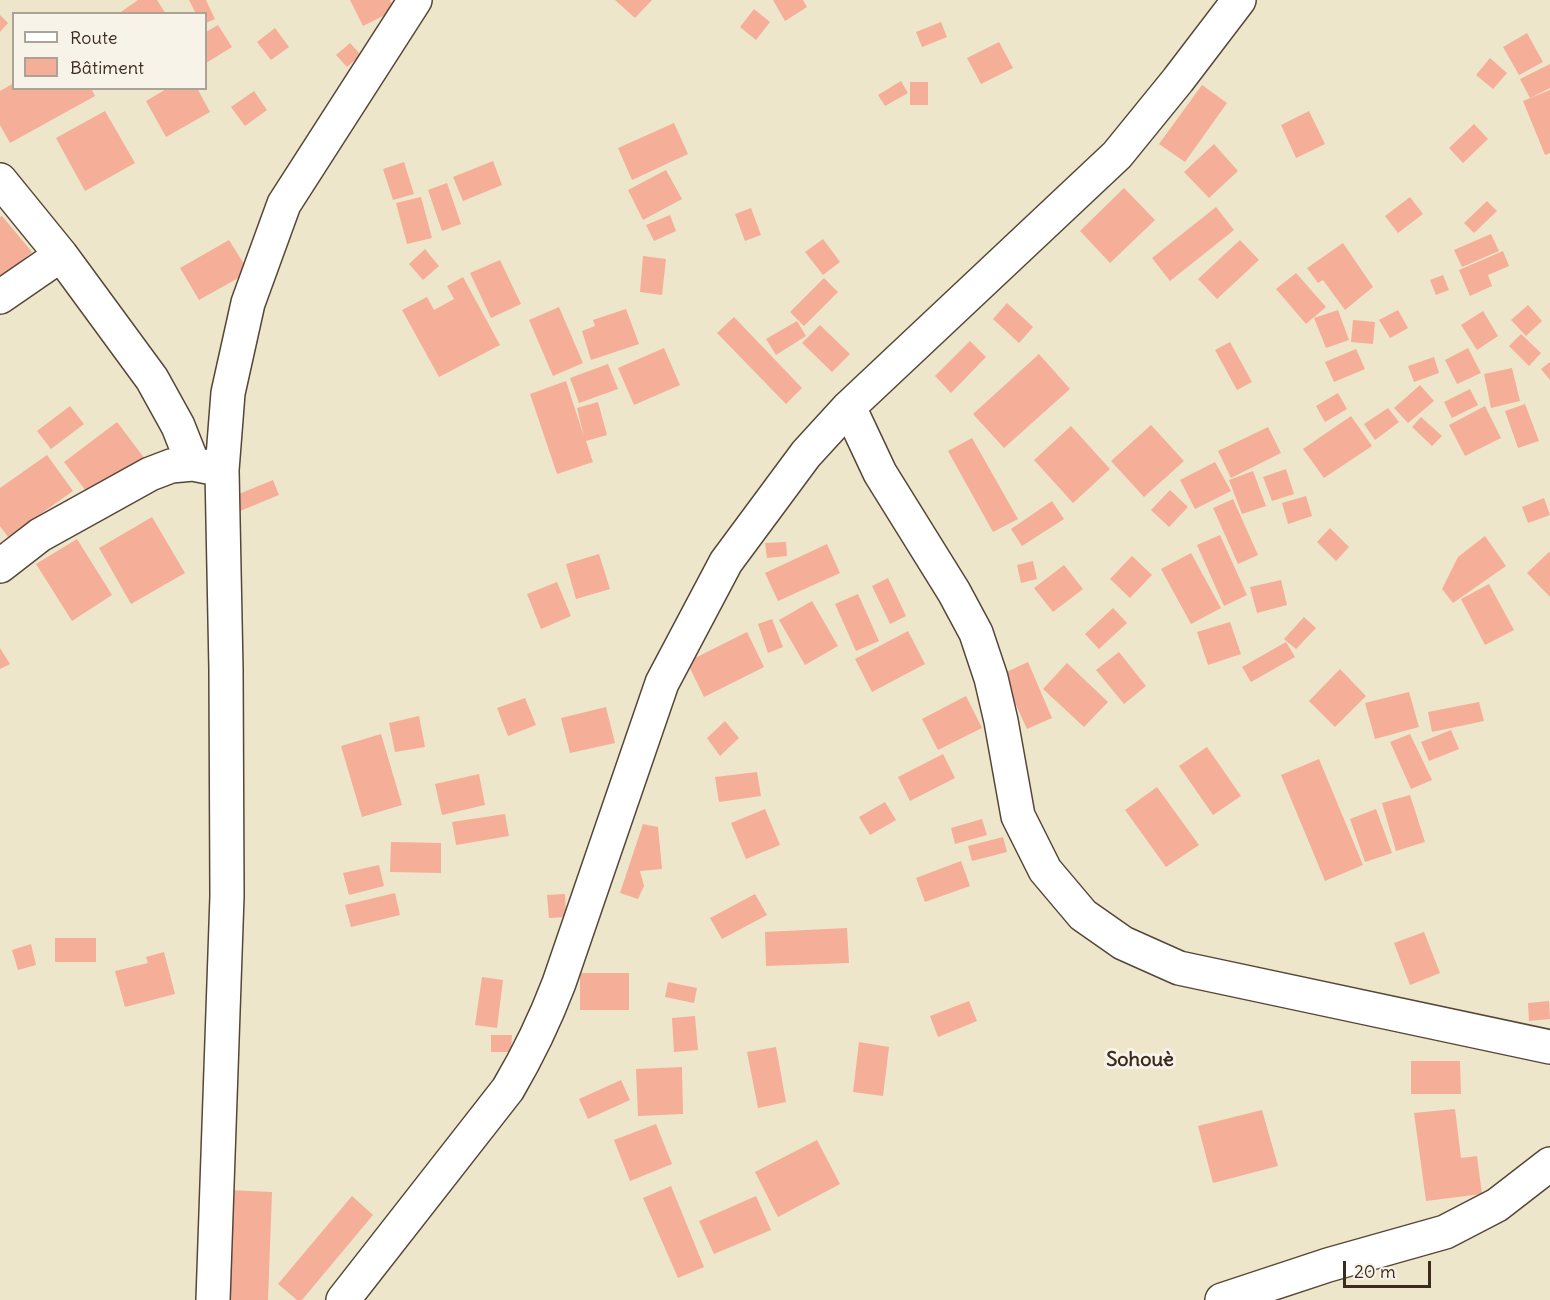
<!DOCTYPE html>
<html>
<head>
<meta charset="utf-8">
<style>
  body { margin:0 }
  #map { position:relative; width:1550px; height:1300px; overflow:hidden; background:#eee6cb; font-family:Delius,sans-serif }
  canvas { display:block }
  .legend { position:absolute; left:12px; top:12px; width:195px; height:78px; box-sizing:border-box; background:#f7f3e8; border:2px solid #aca397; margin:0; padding:8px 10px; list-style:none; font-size:18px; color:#3b2a1e }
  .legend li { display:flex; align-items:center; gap:12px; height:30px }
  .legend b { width:30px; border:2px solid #aca397 }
  .scale { position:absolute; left:1343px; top:1261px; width:88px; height:27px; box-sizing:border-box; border:3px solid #3b2a1e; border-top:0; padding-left:8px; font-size:18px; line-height:21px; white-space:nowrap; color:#3b2a1e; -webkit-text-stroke:4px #f7f3e8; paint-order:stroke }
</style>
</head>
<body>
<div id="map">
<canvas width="1550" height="1300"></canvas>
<ul class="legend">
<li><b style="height:8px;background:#fff"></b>Route</li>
<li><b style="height:16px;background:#f5ae97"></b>Bâtiment</li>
</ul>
<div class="scale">20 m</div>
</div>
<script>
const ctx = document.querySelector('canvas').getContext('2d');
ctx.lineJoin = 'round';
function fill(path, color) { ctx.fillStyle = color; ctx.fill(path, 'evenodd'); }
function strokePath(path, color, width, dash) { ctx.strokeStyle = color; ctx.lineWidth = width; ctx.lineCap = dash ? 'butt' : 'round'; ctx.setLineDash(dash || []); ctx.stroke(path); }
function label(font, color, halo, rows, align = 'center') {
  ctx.font = font + ' Delius,sans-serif'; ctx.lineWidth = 6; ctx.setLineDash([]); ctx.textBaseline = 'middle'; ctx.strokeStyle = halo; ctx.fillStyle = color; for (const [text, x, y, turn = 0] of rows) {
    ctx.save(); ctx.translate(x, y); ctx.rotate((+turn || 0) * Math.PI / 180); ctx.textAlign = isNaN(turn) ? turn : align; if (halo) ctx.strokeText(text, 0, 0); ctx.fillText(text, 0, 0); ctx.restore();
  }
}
fill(new Path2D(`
  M138 0H157L166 14H118Z
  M189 0H206L215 19 206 23V14H196Z
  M350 0H390L395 10 363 26Z
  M615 0H652L635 18Z
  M773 0H803L807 7 785 21Z
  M754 9 770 22 756 40 740 27Z
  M0 15 8 23 0 32Z
  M941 22 947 37 922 47 916 32Z
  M218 25 232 47 206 63V32Z
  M275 28 289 47 271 60 257 42Z
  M1527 33 1543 62 1519 75 1503 47Z
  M999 42 1013 68 981 84 967 58Z
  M350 43 361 55 347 67 336 55Z
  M1490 58 1507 73 1493 89 1476 75Z
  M1550 64V88L1530 98 1520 79Z
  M901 81 908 93 885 106 878 95Z
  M910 82H928V105H910Z
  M14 83V88H91L95 96 10 143 0 125V91Z
  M1202 85 1227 103 1185 162 1159 144Z
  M168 88H197L210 112 166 137 146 101Z
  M1550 90V153L1545 155 1523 101Z
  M254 91 267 110 245 126 231 107Z
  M105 111 135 163 85 191 56 138Z
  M1309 111 1325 144 1296 158 1281 125Z
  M674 123 688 154 632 180 618 148Z
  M1474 124 1488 139 1463 163 1449 148Z
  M1214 144 1238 171 1209 198 1184 172Z
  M493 161 502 185 463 201 453 177Z
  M404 162 414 194 393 200 383 169Z
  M666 170 682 199 643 220 628 190Z
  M447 183 461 224 442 231 428 190Z
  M1124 188 1155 220 1110 263 1080 231Z
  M421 197 432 238 407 244 396 203Z
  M1410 197 1423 214 1398 233 1385 216Z
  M1487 201 1497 211 1474 233 1464 223Z
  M1216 207 1234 230 1170 281 1152 258Z
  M751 208 761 235 745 241 735 214Z
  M670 215 676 231 654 241 646 225Z
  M2 216 32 252 0 278V217Z
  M1491 234 1499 251 1462 267 1454 250Z
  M823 239 840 262 823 275 805 252Z
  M229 240 249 272 199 300 180 268Z
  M1240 240 1259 260 1217 299 1198 279Z
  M1343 243 1373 287 1345 310 1323 280 1318 283 1307 268Z
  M425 249 439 266 423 280 409 264Z
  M1503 251 1509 266 1488 275 1492 286 1470 296 1459 270Z
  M643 256 666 259 662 295 640 292Z
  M500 260 521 304 491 318 470 273Z
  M1296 273 1326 307 1306 324 1276 289Z
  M1443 275 1449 290 1436 295 1430 280Z
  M463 277 500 345 439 377 402 310 427 297 434 310 454 299 447 286Z
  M824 278 838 292 804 326 790 312Z
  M1007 303 1033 327 1019 343 993 319Z
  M1528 305 1542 321 1526 336 1511 320Z
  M559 307 583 363 553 376 529 320Z
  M626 309 639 344 591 360 582 331 595 326 593 320Z
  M1338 310 1349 340 1326 348 1314 318Z
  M1398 310 1408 328 1390 338 1379 320Z
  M1483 311 1498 336 1477 350 1461 325Z
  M734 317 802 388 786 404 717 333Z
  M1353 320 1375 322 1373 344 1351 342Z
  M797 321 806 336 776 355 766 339Z
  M820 325 850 354 832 372 802 343Z
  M1521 334 1541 353 1529 366 1509 346Z
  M970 341 986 357 951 393 935 376Z
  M1230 342 1252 382 1237 390 1215 350Z
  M664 348 680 385 634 405 618 368Z
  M1468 348 1481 373 1457 384 1445 360Z
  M1356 349 1365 369 1334 382 1325 362Z
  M1039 354 1070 389 1004 448 973 414Z
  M1434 357 1439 373 1414 382 1408 366Z
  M1550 362V380L1541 369Z
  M608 364 618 389 579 403 570 378Z
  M1512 368 1520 401 1491 408 1484 374Z
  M566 381 584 437 577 408 598 402 607 435 586 441 593 462 557 474 530 394Z
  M1420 385 1434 401 1408 423 1394 408Z
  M1470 389 1478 405 1452 418 1444 402Z
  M1338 393 1347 409 1325 422 1316 406Z
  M1525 404 1539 441 1518 448 1505 411Z
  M70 406 84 424 51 449 37 431Z
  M1485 406 1501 438 1465 456 1449 425Z
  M1388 408 1399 422 1375 440 1364 424Z
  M1351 416 1372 446 1324 478 1303 449Z
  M1421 417 1442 436 1432 446 1412 427Z
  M117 422 145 459 92 499 64 462Z
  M1151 425 1184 461 1144 497 1111 461Z
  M1071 426 1110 469 1073 503 1034 460Z
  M1268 427 1281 453 1231 478 1218 451Z
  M972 438 1018 519 993 532 948 451Z
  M47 455 73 491 8 537 0 526V488Z
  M1215 462 1231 491 1195 509 1180 480Z
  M1286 469 1294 494 1272 501 1263 477Z
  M1253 471 1266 506 1242 514 1229 480Z
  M273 480 279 495 240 511 234 496Z
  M1170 490 1188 507 1169 527 1151 510Z
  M1306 496 1312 516 1288 524 1282 503Z
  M1544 498 1550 515 1528 523 1522 507Z
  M1233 499 1258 555 1238 564 1213 508Z
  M1052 501 1064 519 1022 546 1011 529Z
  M152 517 185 573 131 604 99 548Z
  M1330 528 1349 547 1336 561 1317 542Z
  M1220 535 1247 595 1224 606 1197 545Z
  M1485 536 1506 566 1453 603 1442 589 1458 557Z
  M77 539 112 595 72 621 36 564Z
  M786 542 787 556 767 558 765 543Z
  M827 544 840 573 778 601 765 573Z
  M1549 552 1550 553V597L1527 573Z
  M1191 553 1221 608 1191 624 1161 569Z
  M599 554 610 589 576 599 566 564Z
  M1132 556 1152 575 1130 598 1110 579Z
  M1033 561 1037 579 1021 583 1017 565Z
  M1064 565 1083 589 1053 612 1034 588Z
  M888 578 906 616 890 624 872 586Z
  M1281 580 1287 605 1257 613 1250 587Z
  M557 582 571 616 541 629 527 594Z
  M1489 584 1514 630 1485 645 1461 599Z
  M858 594 879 641 856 651 835 604Z
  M812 601 838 646 805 665 779 620Z
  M1113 608 1127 623 1099 649 1085 634Z
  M1304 617 1316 628 1296 649 1284 639Z
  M772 619 783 647 768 653 758 624Z
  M1230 622 1241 654 1208 665 1197 632Z
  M908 631 925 664 872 692 855 659Z
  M747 632 764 667 704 697 687 662Z
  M1286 642 1295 657 1251 682 1242 667Z
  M0 648 10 664 0 669Z
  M1119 652 1146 686 1124 704 1096 670Z
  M1028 662 1052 718 1027 729 1002 674Z
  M1067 663 1108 702 1084 727 1043 689Z
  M1340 669 1366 696 1335 727 1309 701Z
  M1409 692 1419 727 1375 739 1365 703Z
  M966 696 982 728 938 750 922 719Z
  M525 698 536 725 508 736 497 708Z
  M1479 702 1484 721 1432 732 1428 712Z
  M606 707 615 743 570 753 561 718Z
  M419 716 425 747 395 752 389 723Z
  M725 721 739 738 720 756 707 738Z
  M1451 730 1459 749 1429 761 1421 742Z
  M381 734 402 805 362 817 341 746Z
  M1410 734 1432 780 1411 789 1390 742Z
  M1207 747 1241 796 1213 815 1179 766Z
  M943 754 955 778 910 801 898 777Z
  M1319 759 1363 865 1325 881 1281 775Z
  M757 772 761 796 719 802 715 777Z
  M479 774 485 805 442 815 435 784Z
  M1157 787 1199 845 1166 867 1125 810Z
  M1410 795 1425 842 1396 851 1382 803Z
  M885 802 896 820 870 835 859 817Z
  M765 809 780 845 746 859 731 823Z
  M1376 809 1392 853 1365 862 1350 819Z
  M505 814 509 836 456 845 452 822Z
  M982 819 987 835 955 844 951 828Z
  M643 824 658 827 662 869 640 871 644 886 638 899 620 893Z
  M1003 837 1007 852 972 861 968 846Z
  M391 842 441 843V873L390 872Z
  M961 861 970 886 925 902 916 878Z
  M379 865 384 886 349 895 343 873Z
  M395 893 400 915 351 927 345 905Z
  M565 894 566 917 549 918 547 895Z
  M755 894 767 915 722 939 710 918Z
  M847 928 849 963 766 966 765 932Z
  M1424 932 1440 973 1410 985 1394 943Z
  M55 938H96V962H55Z
  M31 944 36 965 18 970 12 950Z
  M164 952 175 994 125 1007 115 971 148 963 146 957Z
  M580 973H629V1010H580Z
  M482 977 503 980 497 1028 475 1025Z
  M668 982 697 988 694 1003 665 997Z
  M969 1001 977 1021 938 1037 930 1016Z
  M1549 1001 1550 1019 1529 1021 1528 1003Z
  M695 1016 698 1050 674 1052 672 1018Z
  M491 1035H512L511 1052H491Z
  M859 1042 889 1047 883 1096 853 1092Z
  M776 1047 786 1102 758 1108 747 1052Z
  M1411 1061H1460L1461 1094H1411Z
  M682 1067 683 1114 638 1116 636 1069Z
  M621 1080 630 1100 588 1119 579 1099Z
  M1455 1109 1461 1158 1477 1156 1482 1194 1426 1201 1414 1113Z
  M1262 1110 1278 1166 1213 1183 1198 1126Z
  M656 1124 672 1164 630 1181 614 1140Z
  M817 1140 840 1184 778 1217 755 1172Z
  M671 1186 704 1267 678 1278 643 1198Z
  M228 1190 272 1192 268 1300H224Z
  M352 1196 373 1215 302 1300H297L278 1284Z
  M756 1196 771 1230 714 1254 699 1221Z`), '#f5ae97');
const minor = new Path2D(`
  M0 180 61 255 152 379 178 426 193 464
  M0 297 61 255
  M849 407 880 473 954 592 976 633 991 678 1001 721 1018 816 1045 870 1083 915 1123 943 1179 968 1550 1047
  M0 566 40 535 150 474 171 466 193 464 213 468
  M213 1300 227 896 226 670 222 470 228 393 248 303 284 204 415 0
  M343 1300 508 1089C528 1055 545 1020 559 983L662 683 726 562 806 454 849 407 1117 155 1178 80 1239 0
  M1222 1300 1328 1265 1445 1232 1497 1205 1550 1164`);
strokePath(minor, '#564638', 36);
strokePath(minor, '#fff', 33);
label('bold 20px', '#3b2a1e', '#f7f3e8', [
  ["Sohouè",1140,1060]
]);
</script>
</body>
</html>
